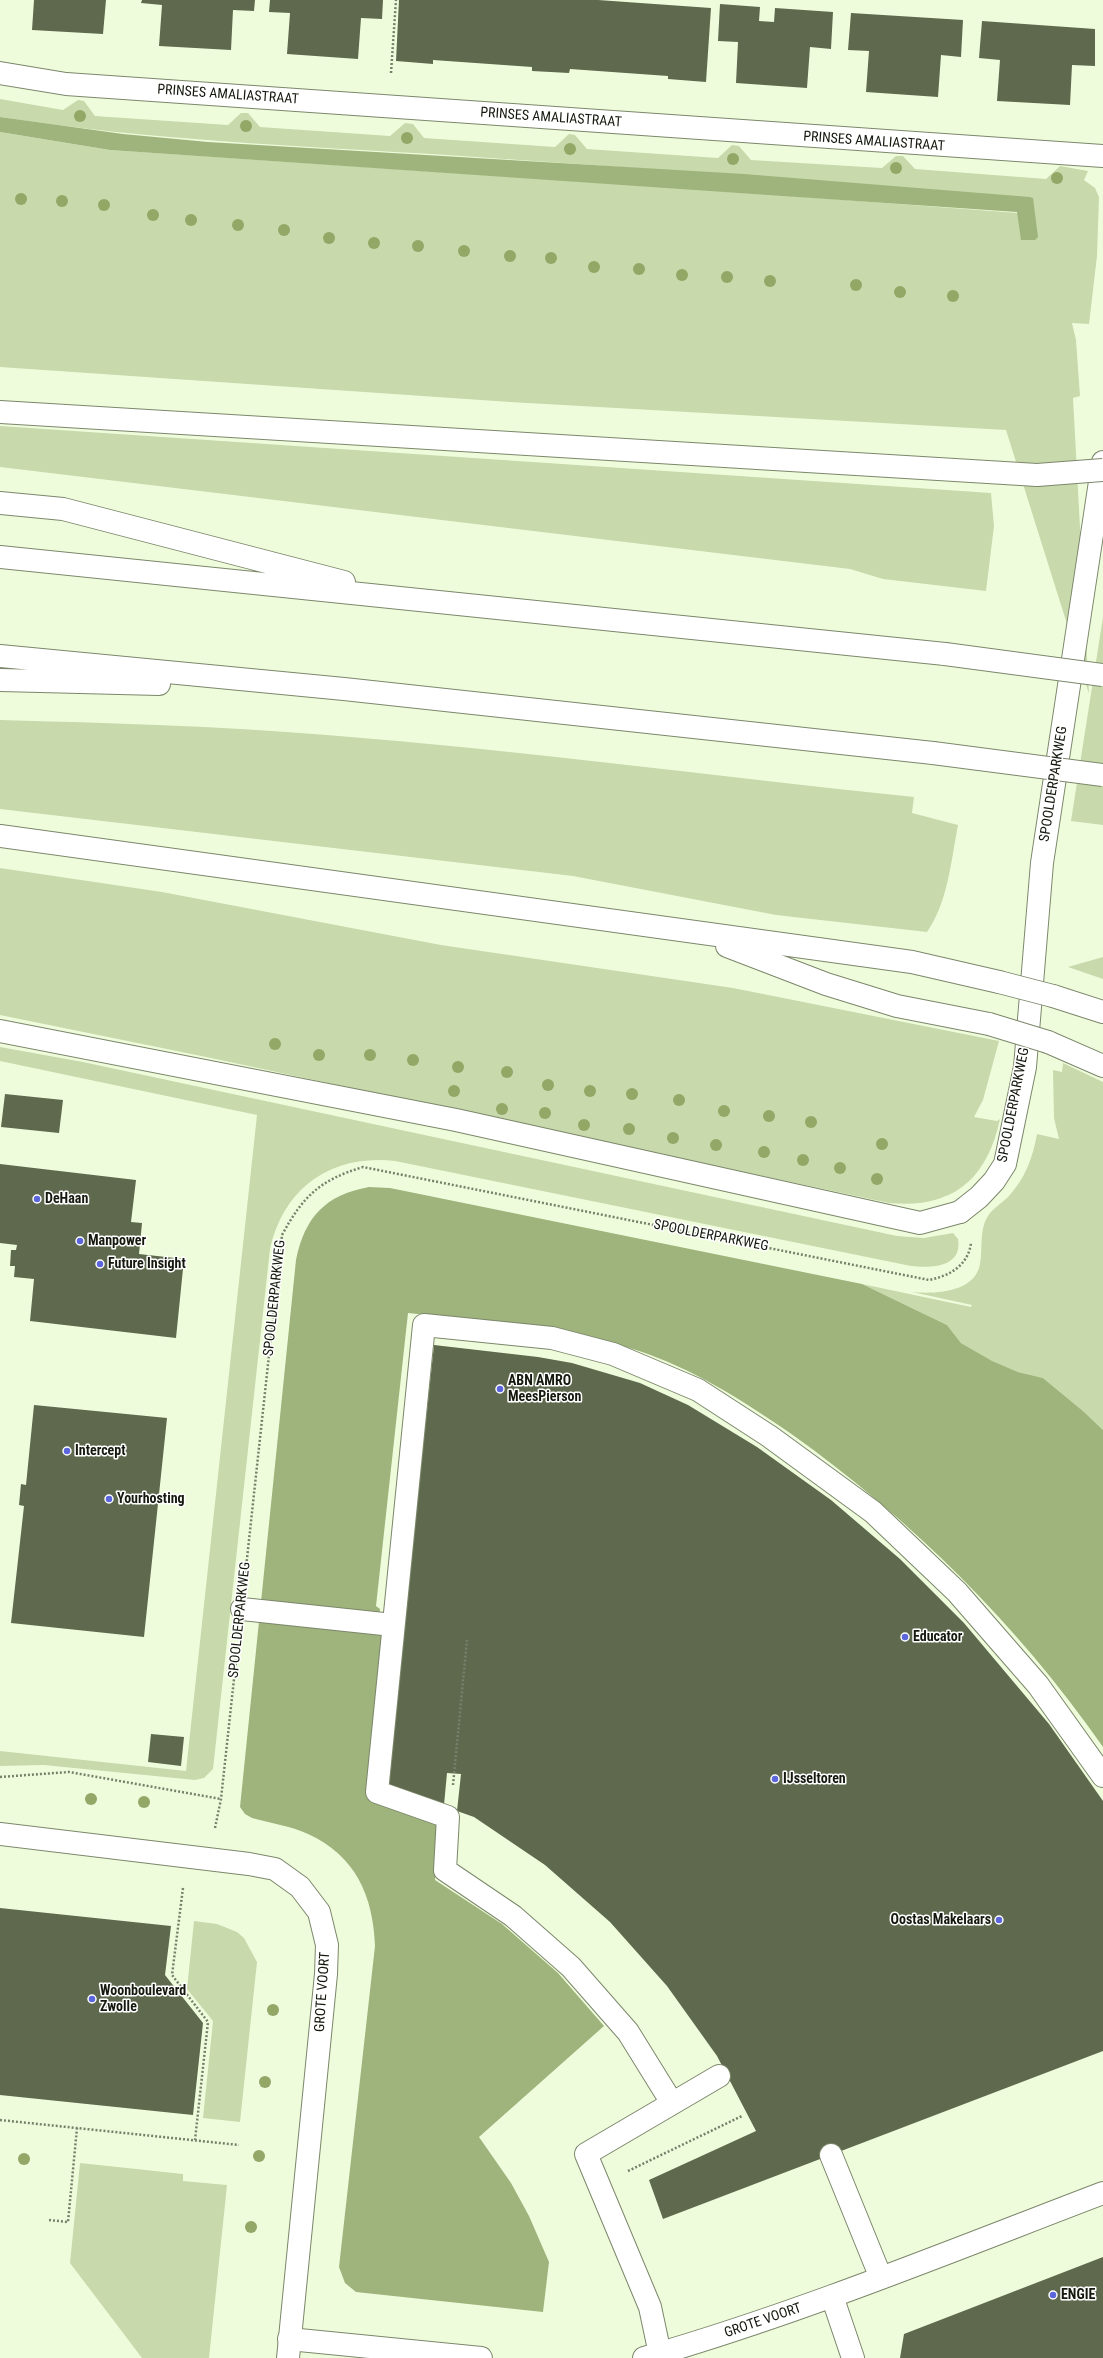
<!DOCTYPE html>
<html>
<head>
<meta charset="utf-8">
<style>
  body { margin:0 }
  canvas { display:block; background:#effcdc }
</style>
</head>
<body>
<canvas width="1103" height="2358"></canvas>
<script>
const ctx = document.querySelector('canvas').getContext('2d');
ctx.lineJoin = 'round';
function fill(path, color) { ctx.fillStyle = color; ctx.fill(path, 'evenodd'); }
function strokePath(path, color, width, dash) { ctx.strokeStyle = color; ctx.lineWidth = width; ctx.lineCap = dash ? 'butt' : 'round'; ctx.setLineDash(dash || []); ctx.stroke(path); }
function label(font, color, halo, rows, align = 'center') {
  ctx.font = font + ' "Roboto Condensed",sans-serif'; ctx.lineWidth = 3; ctx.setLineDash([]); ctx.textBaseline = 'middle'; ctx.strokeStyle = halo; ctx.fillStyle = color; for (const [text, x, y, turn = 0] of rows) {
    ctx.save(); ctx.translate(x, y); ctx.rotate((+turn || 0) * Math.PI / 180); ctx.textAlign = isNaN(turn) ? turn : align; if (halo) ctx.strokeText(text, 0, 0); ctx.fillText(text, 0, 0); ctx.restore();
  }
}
fill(new Path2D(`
  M0 99 63 110 78 100 84 101 95 116 228 125 241 113H248L260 127 390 136 405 123 413 124 424 138 555 147 569 134 575 135 587 149 718 158 732 145 739 146 751 160 882 168 896 156H903L915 169 1046 179 1060 166 1088 171 1084 180 1095 188 1099 197 1097 256 1089 324 1072 323 1076 340 1080 396 1073 398 1089 694 1006 430 510 402 0 367V132L110 150 752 193 1018 213 1033 198C837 182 642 168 446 155 297 146 148 140 0 117Z
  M0 426 991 493 994 526 986 591 883 579 850 569 0 467Z
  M1103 617V825L1071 821Z
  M0 720C109 723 218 726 327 735 523 750 718 777 914 797L912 813 958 825C951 861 948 902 927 932L776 915 573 876 0 809Z
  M0 868 162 892 441 945 733 988 999 1041 983 1100 974 1117 997 1121 1000 1119C987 1180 952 1209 889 1203L211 1058 0 1015Z
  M1103 957V979L1068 967Z
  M0 1047 83 1062 897 1236 924 1238 953 1233 958 1239C963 1268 930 1268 911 1266L395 1161C332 1154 284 1187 270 1249L213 1769 204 1778 195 1780 44 1765 0 1766V1751L186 1771 257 1115 0 1061Z
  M1063 1063 1103 1082V1430L1083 1411 1043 1378 1018 1372 991 1361 961 1343 947 1325 862 1284 971 1307 972 1305 912 1292C934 1294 975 1293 980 1264 983 1249 979 1229 988 1216 992 1209 1002 1203 1008 1197 1025 1179 1033 1157 1037 1134L1059 1139 1054 1118 1053 1070 1062 1072Z
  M194 1921 217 1924 237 1932 244 1938 257 1962 240 2122 203 2118 213 2021 187 1989Z
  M80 2163 183 2174V2181L227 2185 209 2358H142L70 2263Z`), '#c8daac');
fill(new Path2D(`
  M0 117 123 134 208 142 744 174 1030 197 1033 198 1038 237 1035 240H1021L1017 212 110 150 0 132Z
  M369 1187 390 1188 862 1284 947 1325 961 1343 992 1361 1018 1372 1043 1378 1083 1411 1103 1430V1747C1018 1625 911 1519 790 1433 742 1400 692 1368 636 1350 562 1326 485 1321 408 1313L376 1606 380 1609 378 1630 385 1632 367 1796 442 1824 435 1880 502 1924 558 1973 604 2026 479 2137 511 2183 529 2216 549 2262 543 2312 356 2292 345 2283 339 2267 375 1946C373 1896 356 1856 308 1834 291 1826 270 1823 252 1818L245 1814 240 1807 296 1260C305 1217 325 1195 369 1187Z`), '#9eb47c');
fill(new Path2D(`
  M34 0H106L103 34 32 30Z
  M142 0H255L254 11 233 10 231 50 159 46 162 5 141 3Z
  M270 0H383L382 19 361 18 358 59 287 54 290 13 269 12Z
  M399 0H598L711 8 706 82 668 79V76L570 69 569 73 532 71V67L433 60V64L396 61Z
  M720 4 760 7 759 21 774 22 775 8 833 12 831 49 810 47 807 88 736 83 738 42 718 41Z
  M851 13 963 20 961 57 941 55 938 97 866 92 869 51 848 50Z
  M982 21 1095 29V66L1072 65 1070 105 997 101 1000 60 979 58Z
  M5 1094 63 1100 59 1133 1 1127Z
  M0 1164 136 1180 131 1222 142 1223 139 1254 184 1259 176 1338 30 1321 34 1279 14 1277 15 1266H10L11 1250H16L17 1245 0 1243Z
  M434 1345 538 1357 572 1363 640 1383 688 1405 757 1447 831 1500 900 1559 964 1623 1049 1724 1103 1801V2051L663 2219 649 2180 756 2131 717 2056 667 1986 610 1922 545 1865 474 1817 457 1811 461 1774 447 1773 444 1805 387 1784Z
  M34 1405 167 1418 144 1637 11 1623 24 1506 19 1505 21 1484 26 1485Z
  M151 1734 184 1737 181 1766 148 1762Z
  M0 1908 171 1926 165 1975 203 2023 193 2115 0 2095Z
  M1103 2257V2358H900L904 2334Z`), '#5f694e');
const lane = new Path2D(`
  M0 1031 456 1120 920 1223 960 1212
  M242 1609 393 1625
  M672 2103 628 2032 571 1967 513 1916 445 1870 448 1817 377 1792 424 1325 552 1338 613 1354 698 1390 769 1436 873 1512 957 1592 1038 1685 1103 1776
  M831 2155 881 2278
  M832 2296 853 2358
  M289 2339 481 2358
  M660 2354 650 2307 586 2154 719 2076
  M644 2358C800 2313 951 2251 1103 2193`);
const street = new Path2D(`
  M0 73 66 84 1103 156
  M960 1212 979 1197 994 1181 1005 1164 1025 1067 1042 863 1103 462
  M0 1834 249 1864 275 1869 300 1887 319 1912 327 1945 326 1974 288 2358`);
const highway = new Path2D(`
  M0 412 1037 475
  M0 503 63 509 344 582
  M0 557 945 654
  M0 656 344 689 933 753
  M0 680 159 684
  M0 836 912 962 999 982
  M727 946 826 984 897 1006 989 1024
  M1053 996 1103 1012
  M1048 1042 1103 1066`);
strokePath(lane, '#7c876b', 24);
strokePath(street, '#7c876b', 24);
strokePath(highway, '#7c876b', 24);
strokePath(new Path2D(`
  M391 73 396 0
  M245 1577 282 1235C303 1196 320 1180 363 1167L929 1280C949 1276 968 1266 971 1243
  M0 1777 69 1772 221 1799
  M453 1785 467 1640
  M215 1828 221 1799 238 1642
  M183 1888 172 1975 208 2022 195 2140
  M0 2120 239 2145
  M628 2171 742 2116
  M49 2220 68 2222 77 2128`), '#77806b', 2.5, [2, 2]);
strokePath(lane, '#fff', 22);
strokePath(street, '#fff', 22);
strokePath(highway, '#fff', 22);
const highwayBridge = new Path2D(`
  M1037 475 1103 470
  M945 654 1103 675
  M933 753 1103 775
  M999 982 1053 996
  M989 1024 1048 1042`);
strokePath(highwayBridge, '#7c876b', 24, []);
strokePath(highwayBridge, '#fff', 22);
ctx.fillStyle = '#93a767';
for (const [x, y] of [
  [80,116],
  [246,126],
  [407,138],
  [570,149],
  [733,159],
  [896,168],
  [1057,178],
  [21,199],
  [62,201],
  [104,205],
  [153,215],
  [191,220],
  [238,225],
  [284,230],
  [329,238],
  [374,243],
  [418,246],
  [464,251],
  [510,256],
  [551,258],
  [594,267],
  [639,269],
  [682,275],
  [727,277],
  [770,281],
  [856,285],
  [900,292],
  [953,296],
  [275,1044],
  [319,1055],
  [370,1055],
  [413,1060],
  [458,1067],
  [507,1072],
  [548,1085],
  [454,1091],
  [590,1091],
  [632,1094],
  [679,1100],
  [502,1109],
  [724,1111],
  [545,1113],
  [769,1116],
  [811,1122],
  [584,1125],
  [629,1129],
  [673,1138],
  [882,1144],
  [716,1145],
  [764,1152],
  [803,1160],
  [840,1168],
  [877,1179],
  [91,1799],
  [144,1802],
  [273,2010],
  [265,2082],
  [259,2156],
  [24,2159],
  [251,2227]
]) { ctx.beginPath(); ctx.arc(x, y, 6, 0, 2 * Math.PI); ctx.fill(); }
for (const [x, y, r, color] of [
  [37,1199,4,"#5b65dc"],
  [80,1241,4,"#5b65dc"],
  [100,1264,4,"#5b65dc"],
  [500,1389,4,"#5b65dc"],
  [67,1451,4,"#5b65dc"],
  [109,1499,4,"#5b65dc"],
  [905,1637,4,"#5b65dc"],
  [775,1779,4,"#5b65dc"],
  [999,1920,4,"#5b65dc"],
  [92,1999,4,"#5b65dc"],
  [1053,2295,4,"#5b65dc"]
]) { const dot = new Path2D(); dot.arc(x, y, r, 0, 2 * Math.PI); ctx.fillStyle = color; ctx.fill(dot); strokePath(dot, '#fff', 1.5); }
label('14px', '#14180d', '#fff', [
  ["PRINSES AMALIASTRAAT",228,95,4],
  ["PRINSES AMALIASTRAAT",551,118,4],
  ["PRINSES AMALIASTRAAT",874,142,4],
  ["SPOOLDERPARKWEG",1054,784,-81],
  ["SPOOLDERPARKWEG",1014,1105,-79],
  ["SPOOLDERPARKWEG",711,1236,11],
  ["SPOOLDERPARKWEG",275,1298,-84],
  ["SPOOLDERPARKWEG",240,1620,-84],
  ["GROTE VOORT",323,1992,-86],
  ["GROTE VOORT",763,2321,-19]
]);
label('bold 14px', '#14180d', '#fff', [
  ["DeHaan",45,1199],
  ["Manpower",88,1241],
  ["Future Insight",108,1264],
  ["ABN AMRO",508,1381],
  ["MeesPierson",508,1397],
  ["Intercept",75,1451],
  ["Yourhosting",117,1499],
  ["Educator",913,1637],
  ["IJsseltoren",783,1779],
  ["Oostas Makelaars",991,1920,"right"],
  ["Woonboulevard",100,1991],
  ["Zwolle",100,2007],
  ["ENGIE",1061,2295]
], 'left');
</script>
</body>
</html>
